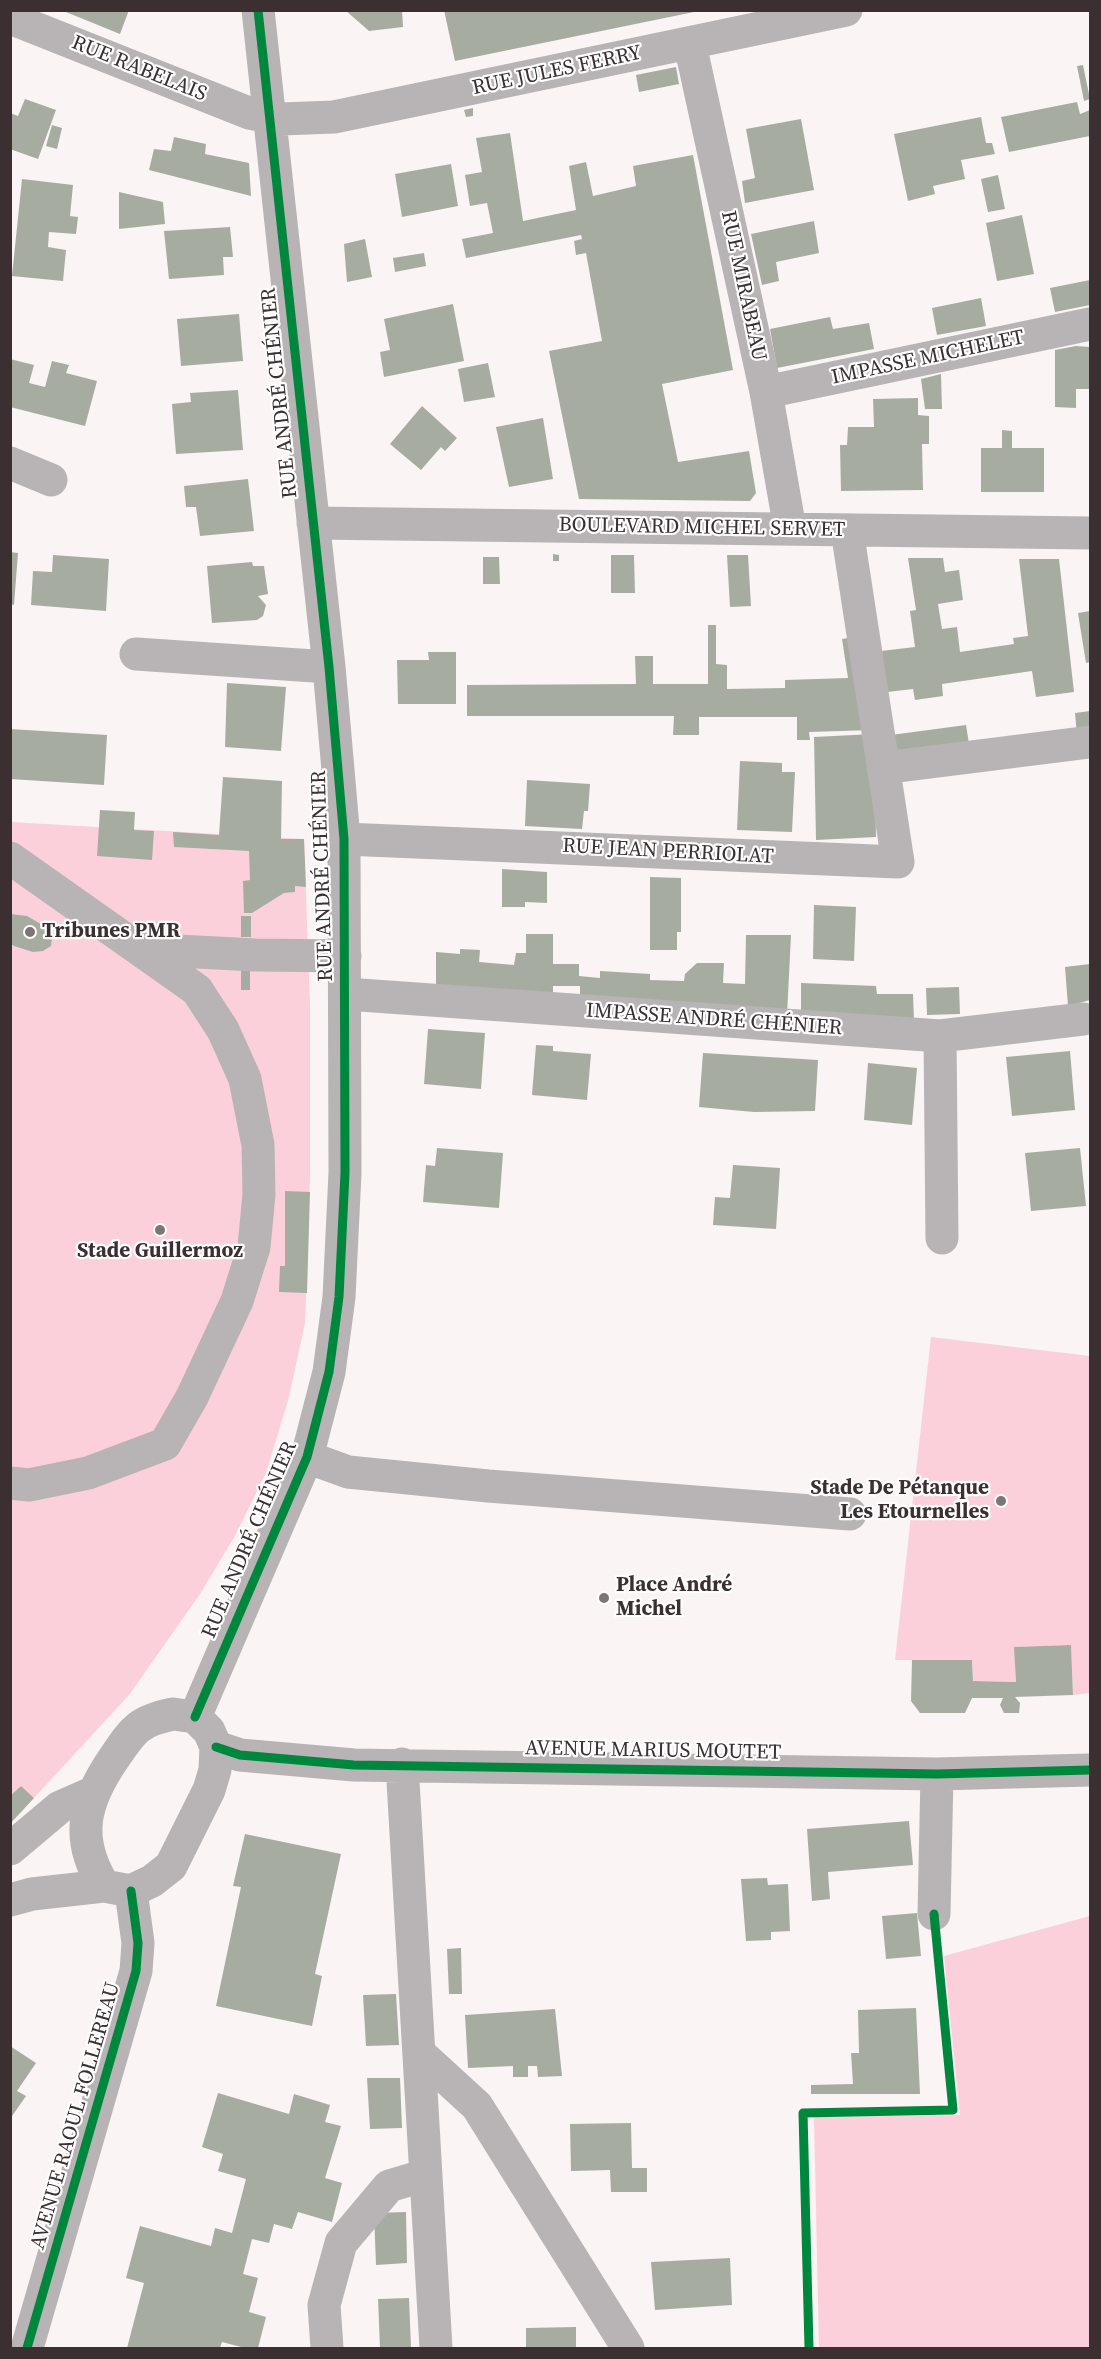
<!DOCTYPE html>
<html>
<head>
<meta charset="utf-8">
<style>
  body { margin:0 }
  #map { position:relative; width:1101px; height:2359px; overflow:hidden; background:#faf4f5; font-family:"Source Serif 4",serif }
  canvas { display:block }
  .frame { position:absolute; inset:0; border:12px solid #3c2f32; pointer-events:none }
</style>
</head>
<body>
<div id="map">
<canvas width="1101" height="2359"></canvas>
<div class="frame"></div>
</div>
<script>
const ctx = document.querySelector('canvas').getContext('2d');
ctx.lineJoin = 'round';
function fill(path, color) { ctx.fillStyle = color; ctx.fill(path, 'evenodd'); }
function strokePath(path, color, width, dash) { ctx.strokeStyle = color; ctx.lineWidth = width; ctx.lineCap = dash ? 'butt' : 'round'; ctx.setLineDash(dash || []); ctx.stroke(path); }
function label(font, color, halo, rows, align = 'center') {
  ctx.font = font + ' "Source Serif 4",serif'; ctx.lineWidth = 4.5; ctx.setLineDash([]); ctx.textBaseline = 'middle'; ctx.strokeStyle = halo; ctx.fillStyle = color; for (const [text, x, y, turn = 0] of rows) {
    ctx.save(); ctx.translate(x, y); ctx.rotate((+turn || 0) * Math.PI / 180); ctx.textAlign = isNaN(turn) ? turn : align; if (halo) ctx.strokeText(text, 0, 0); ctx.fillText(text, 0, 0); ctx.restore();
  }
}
fill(new Path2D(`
  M11 822 304 839 310 1005V1178L305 1323 289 1397 266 1473 236 1534 200 1594 129 1695 34 1798 21 1786 11 1796Z
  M931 1337 1090 1356V1693L1073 1695 1071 1645 1015 1647 1016 1682 973 1681 972 1660H895Z
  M1090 1916V2348H819L814 2117 960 2115 944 1956Z`), '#fbd0db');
fill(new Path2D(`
  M61 10H129L120 34Z
  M345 10H402L403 27 369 31Z
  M444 10H699V11L455 61Z
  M1083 65 1090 99 1084 101 1077 66Z
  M676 67 679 84 639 92 636 75Z
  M25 99 56 110 38 159 10 149V113L18 116Z
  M1077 102 1080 114 1090 110V136L1009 152 1001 117Z
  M473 108V116L466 117 464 110Z
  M981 117 986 143H992L995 154 961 160 965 179 933 186 935 194 908 201 894 134Z
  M801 119 814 190 745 203 742 181 755 178 746 129Z
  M52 125 62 128 57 149 46 146Z
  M510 133 523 221 576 210 569 166 586 162 593 196 636 186 633 166 693 155 733 370 662 384 678 462 749 451 756 493 750 501 579 499 549 351 602 341 586 253 576 255 574 241 582 239 581 235 466 258 462 239 493 233 487 203 470 206 465 175 482 172 476 138Z
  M174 137 206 144 205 154 249 163 251 196 149 170 154 149 171 151Z
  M451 164 458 206 402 217 395 174Z
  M998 175 1005 209 988 212 981 179Z
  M22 179 73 185 70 216 78 217 76 234 49 232 48 247 66 250 63 281 12 276Z
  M119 192 163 202 165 224 119 229Z
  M1022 215 1034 274 997 281 986 223Z
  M814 221 819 253 776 262 779 281 762 285 751 234Z
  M230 227 233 257H223L224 275 169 279 164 231Z
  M365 239 372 277 347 282 344 244Z
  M424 253 426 266 395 272 393 258Z
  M1090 280V305L1055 312 1050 288Z
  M981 298 986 326 937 335 932 308Z
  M453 304 464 361 384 377 380 352 390 350 384 319Z
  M239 314 243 361 181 366 177 319Z
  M830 317 833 329 869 323 874 349 777 368 770 329Z
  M1076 346 1090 347V389H1076V408L1055 407V350Z
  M10 359 34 365 29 383 45 387 52 361 69 365 66 373 97 381 85 426 10 407Z
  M488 363 495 397 464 402 458 369Z
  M941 374 942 409H925L921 379Z
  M238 390 243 450 176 454 172 404 191 402 190 393Z
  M918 398V415L929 416V444H922L923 490 841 491 840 445H847L848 427H874L873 399Z
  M422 406 457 438 445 451 441 447 421 470 390 444Z
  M543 418 553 479 509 487 496 427Z
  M1002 430 1012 431V448H1044V492H981V448H1002Z
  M248 479 254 531 200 536 196 507H186L184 486Z
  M10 552 18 553 14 605 10 604Z
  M553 554 559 555V561H553Z
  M53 555 109 559 106 611 31 605 33 571 52 572Z
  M611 555H634L635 593H611Z
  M727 555H748L751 606 730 607Z
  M483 557H499L500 584H483Z
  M908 558H943L945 572 959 570 963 600 938 604 942 629 957 627 960 652 1014 644 1013 638 1028 636 1019 559H1059L1074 692 1036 697 1032 671 942 684 943 696 915 700 913 689 887 692 881 651 915 647 910 611 916 610Z
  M252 562 253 566H264L268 594 258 596 266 605 263 616 257 620 212 623 207 566Z
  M1090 611V662L1086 663 1078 613Z
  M708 625H716V664L727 665V689L785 688V680L848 678 842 639 862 636 873 730 809 732 810 740H797V717H699V735H673L674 716H467V685L636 684 635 656H653V684H708Z
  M428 652H456V704H398L397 660H429Z
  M227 683 286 687 281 751 225 747Z
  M1090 711V733L1077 735 1075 713Z
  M966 725 970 750 895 761 891 735Z
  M10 729 107 735 104 785 10 779Z
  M874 734 876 837 816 840 814 737Z
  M740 761 782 763V772H795L792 832 737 830Z
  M223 777 282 781 281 839H304L306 887 295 886V892L284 893 252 913H244L243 881 250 880 249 851 174 847 173 832 219 835Z
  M527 780 590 784 588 811H584L582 829 525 826Z
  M100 810 135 812 134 830 154 831 152 860 97 856Z
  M502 869 547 872V903L525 902V907H502Z
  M650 877 681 878V932H677V950H650Z
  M814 905 856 907 854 961 813 959Z
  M10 914 27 916 48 928 52 937 51 946 43 951 33 952 14 946 10 943Z
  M241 916H251V937H241Z
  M526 934H553V964H579V976L600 978V971L650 974V980L684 981 685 974 697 963H724L723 983 745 984 746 935H791L787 1015 580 999V986H553V997L436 989V952L460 954V949L480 950 479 962 514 965 516 953H526Z
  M1090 964V1000L1068 1006 1065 967Z
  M241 969H250V990H241Z
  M801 983 876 986 877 994H913L914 1021 801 1016Z
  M959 987 960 1014 927 1015 926 988Z
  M428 1029 485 1033 481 1089 424 1084Z
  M536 1045 553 1046V1051L591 1054 587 1100 532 1095Z
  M1070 1051 1075 1110 1012 1116 1006 1057Z
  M703 1053 818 1060 815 1111 754 1112 699 1107Z
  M868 1063 917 1068 912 1125 864 1120Z
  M437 1148 503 1153 499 1208 423 1202 426 1165 435 1166Z
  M1080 1148 1086 1206 1031 1211 1025 1153Z
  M733 1165 780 1168 776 1229 713 1225 715 1197 730 1198Z
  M285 1191 310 1192 307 1293 279 1292 280 1266H285Z
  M1071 1645 1073 1695 1015 1697 1020 1703 1019 1713H1004L1000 1705 1003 1698H972L965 1713H920L911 1701 912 1660H972L973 1681 1016 1682 1014 1647Z
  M21 1786 34 1798 10 1824V1796Z
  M909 1821 913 1865 828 1872 830 1899 812 1901 807 1829Z
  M245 1834 341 1854 315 1974 322 1976 312 2026 216 2006 241 1887 233 1886Z
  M767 1878 768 1885 788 1884 790 1931 771 1932V1940L746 1941 741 1879Z
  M917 1913 921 1956 886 1959 882 1916Z
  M461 1948 462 1994H449L447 1949Z
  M396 1994 399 2045 366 2046 363 1995Z
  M916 2008 920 2094H811V2085L853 2084 851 2053H859L858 2010Z
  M555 2009 562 2076 538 2077 537 2066H528V2077H513V2066L468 2068 465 2015Z
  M10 2046 36 2063 17 2091 26 2096 10 2119Z
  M367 2078H400L402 2128 370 2129Z
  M218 2093 289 2114 294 2094 330 2105 325 2122 341 2126 325 2178 342 2183 332 2222 298 2212 292 2229 274 2224 269 2243 252 2239 243 2274 258 2278 249 2312 266 2317 258 2348H245L222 2342 220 2348H127L144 2283 126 2278 140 2226 211 2246 215 2228 232 2233 246 2179 218 2171 223 2154 202 2147Z
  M631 2123 632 2168H647V2192H611L610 2170 571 2171 570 2124Z
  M406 2212 407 2263 376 2265 374 2213Z
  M730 2258 732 2305 655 2310 651 2262Z
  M409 2298 411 2348H380L378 2299Z
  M576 2327V2348H526V2328Z`), '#a6ada0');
strokePath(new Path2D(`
  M10 18 249 113 281 119 334 117 846 10
  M690 44 766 392 790 529
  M766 392 1090 324
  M10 463 51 480
  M313 523 1090 533
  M136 654 329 667
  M883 768 1090 742
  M344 839 898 862 847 530
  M10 858 197 990 223 1030 245 1079 258 1145 259 1194 254 1247 237 1301 192 1397 165 1444 88 1473 29 1485 10 1483
  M139 949 255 955 345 956
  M346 994 940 1036 1083 1019
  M940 1036 942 1238
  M307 1457 348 1472 488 1486 850 1514
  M173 1714 195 1717 209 1731 216 1747 215 1770 209 1790 171 1866 152 1881 131 1891 104 1886C74 1838 84 1802 114 1758 133 1730 138 1721 173 1714Z
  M195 1717 307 1457 329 1372 339 1297 345 1173 344 839 329 667 258 10
  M216 1747 240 1755 354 1765 937 1774 1090 1770
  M402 1764 436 2348
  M10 1849 60 1807 92 1793
  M10 1900 32 1894 104 1886
  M934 1914 937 1774
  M419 2053 477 2106 628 2348
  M27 2348 136 1971 138 1943 131 1891
  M327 2348 324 2305 341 2243 389 2186 426 2175`), '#b8b3b4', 33);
strokePath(new Path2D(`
  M195 1717 307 1457 329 1372 339 1297 345 1173 344 839 329 667 258 10
  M216 1747 240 1755 354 1765 937 1774 1090 1770
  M27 2348 136 1971 138 1943 131 1891
  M809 2348 803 2113 953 2110 934 1914`), '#00873e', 9);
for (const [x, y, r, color] of [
  [30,932,6,"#7e7476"],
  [160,1230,6,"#7e7476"],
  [1001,1501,6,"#7e7476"],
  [604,1598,6,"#7e7476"]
]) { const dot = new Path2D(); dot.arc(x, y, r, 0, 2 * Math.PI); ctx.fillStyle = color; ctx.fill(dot); strokePath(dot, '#fff', 2); }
label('21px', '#3c2f32', '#fff', [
  ["RUE RABELAIS",139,69,22],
  ["RUE JULES FERRY",557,71,-12],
  ["RUE MIRABEAU",743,286,78],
  ["IMPASSE MICHELET",928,358,-12],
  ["RUE ANDRÉ CHÉNIER",280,393,-96],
  ["BOULEVARD MICHEL SERVET",702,528,1],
  ["RUE JEAN PERRIOLAT",668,852,3],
  ["RUE ANDRÉ CHÉNIER",323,876,-92],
  ["IMPASSE ANDRÉ CHÉNIER",714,1020,4],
  ["RUE ANDRÉ CHÉNIER",250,1540,-67],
  ["AVENUE MARIUS MOUTET",653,1751,1],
  ["AVENUE RAOUL FOLLEREAU",76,2116,-74]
]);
label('bold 21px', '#3c2f32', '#fff', [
  ["Tribunes PMR",42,932],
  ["Stade Guillermoz",160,1252,"center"],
  ["Stade De Pétanque",989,1489,"right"],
  ["Les Etournelles",989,1513,"right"],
  ["Place André",616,1586],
  ["Michel",616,1610]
], 'left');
</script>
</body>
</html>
